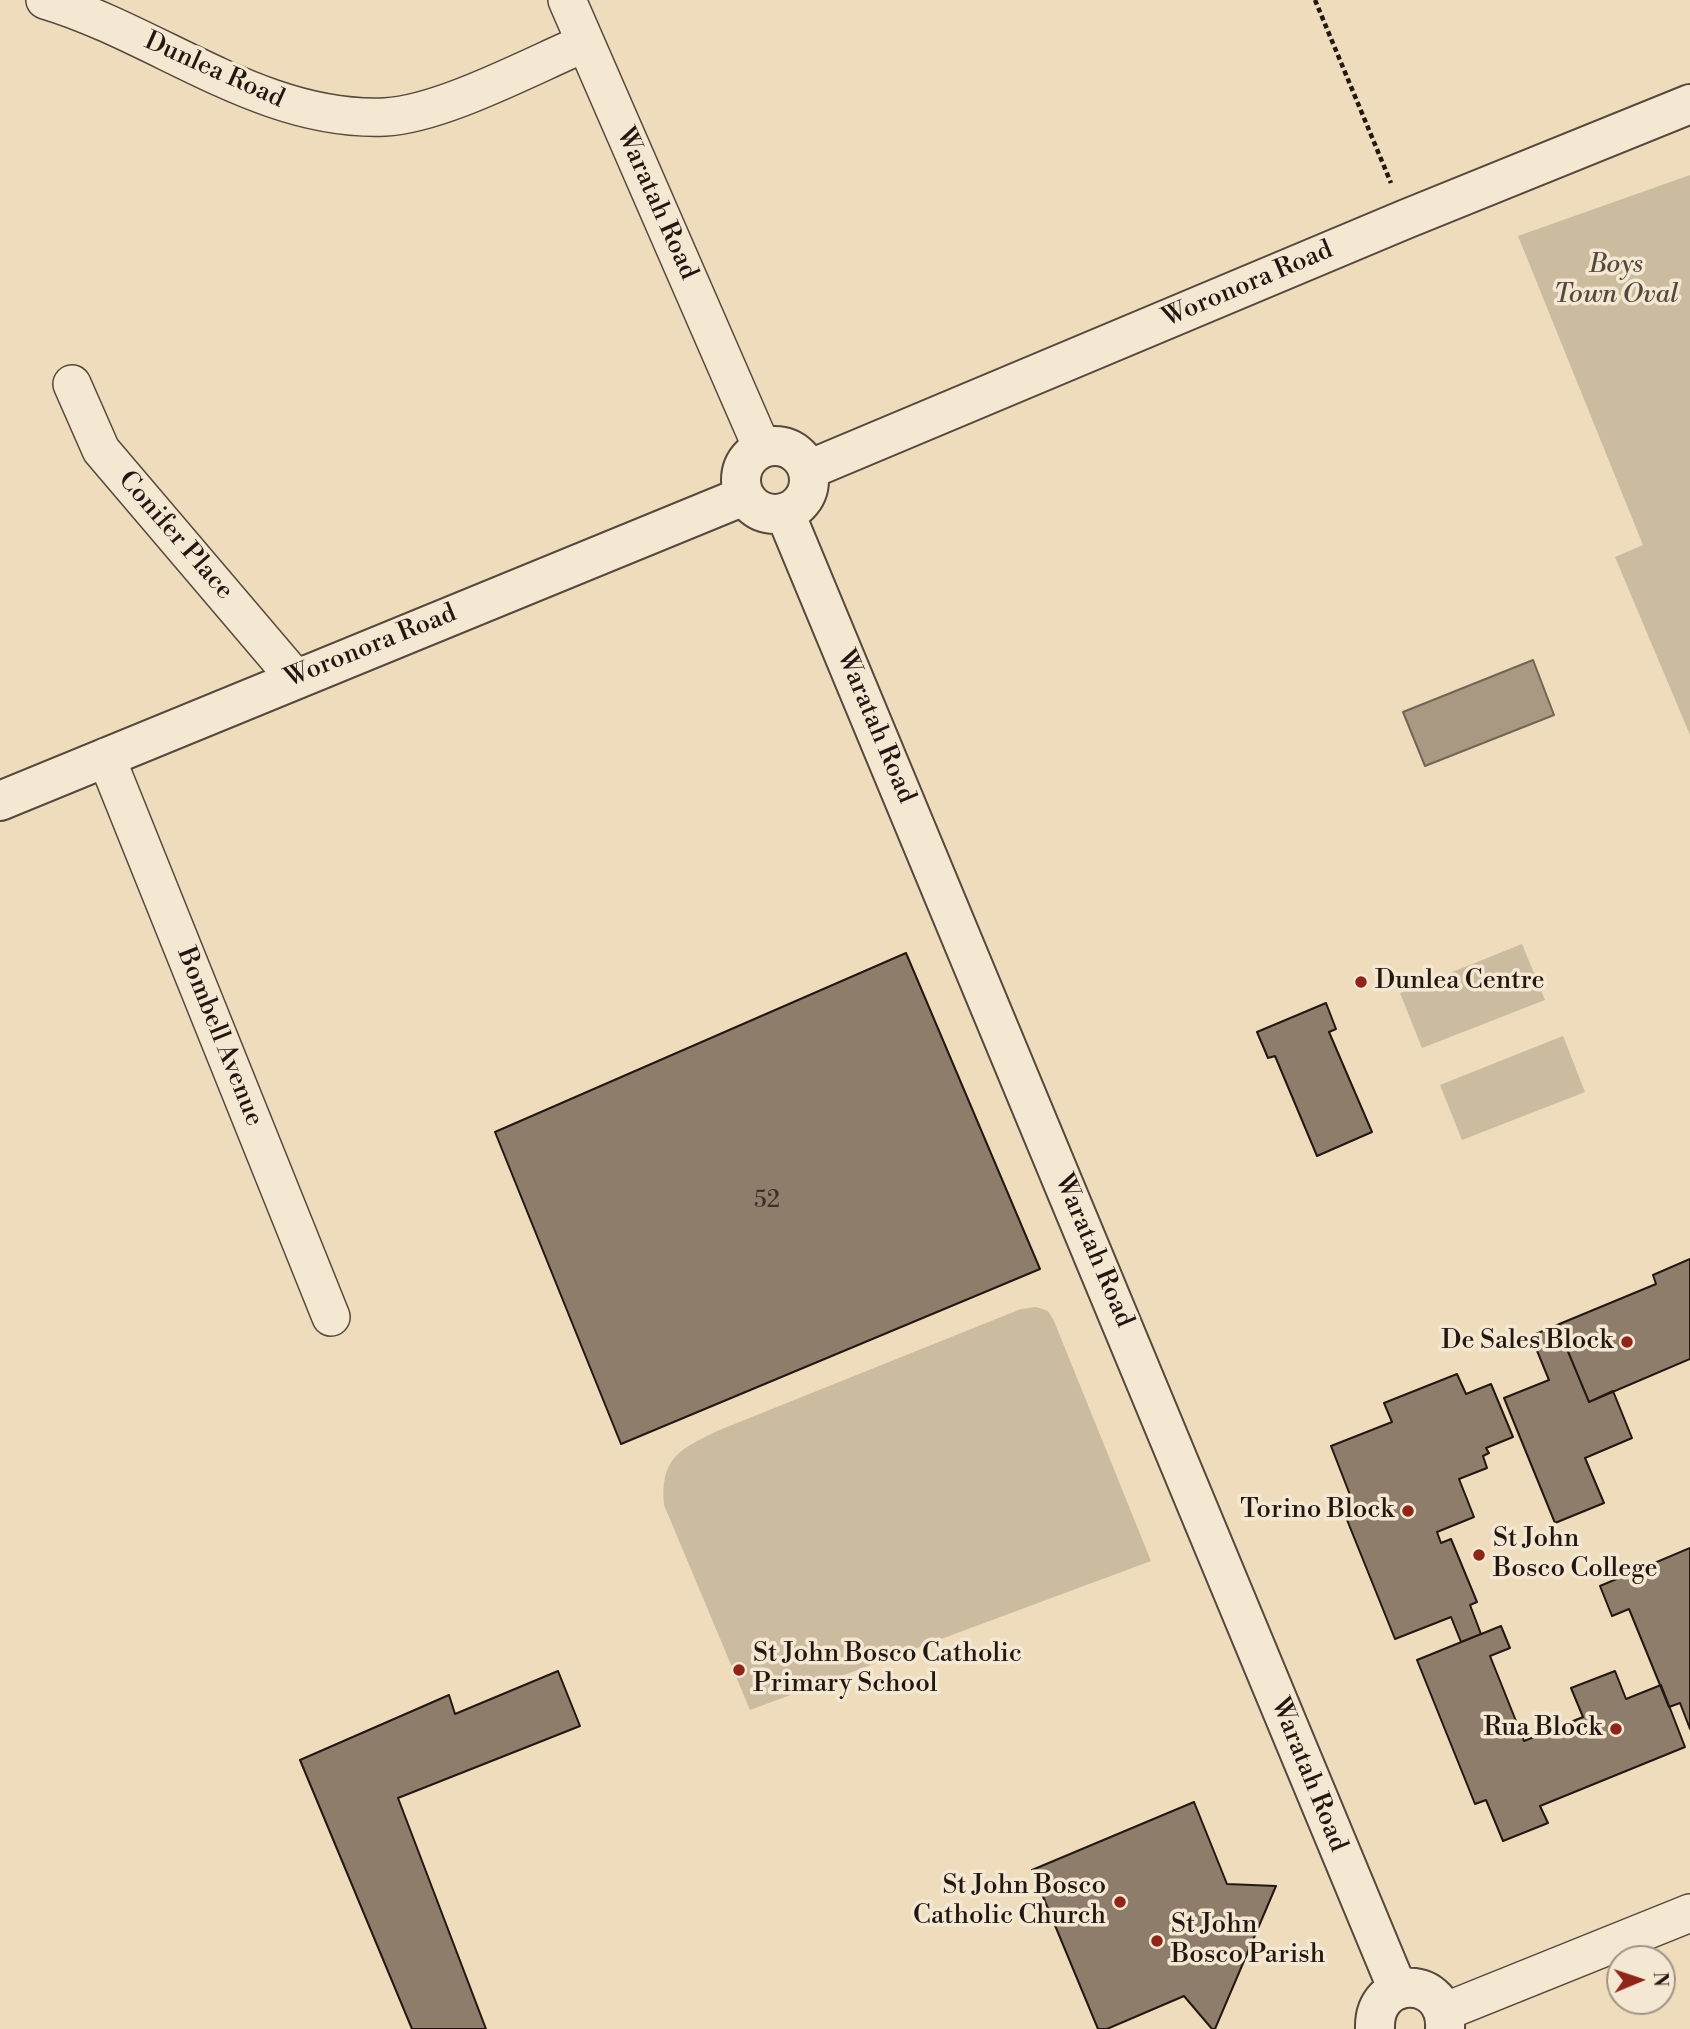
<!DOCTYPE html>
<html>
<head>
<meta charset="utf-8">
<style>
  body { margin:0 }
  #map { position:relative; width:1690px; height:2029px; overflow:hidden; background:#eedcbc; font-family:"Libre Bodoni",serif }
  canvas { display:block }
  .north { position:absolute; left:1606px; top:1945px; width:70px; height:70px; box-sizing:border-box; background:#f4e8d3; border:2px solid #a09486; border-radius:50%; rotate:88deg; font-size:19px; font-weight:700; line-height:28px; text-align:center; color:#231712 }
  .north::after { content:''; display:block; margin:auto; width:24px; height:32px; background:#8f2418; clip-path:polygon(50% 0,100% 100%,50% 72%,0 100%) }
</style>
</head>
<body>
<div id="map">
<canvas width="1690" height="2029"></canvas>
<div class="north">N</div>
</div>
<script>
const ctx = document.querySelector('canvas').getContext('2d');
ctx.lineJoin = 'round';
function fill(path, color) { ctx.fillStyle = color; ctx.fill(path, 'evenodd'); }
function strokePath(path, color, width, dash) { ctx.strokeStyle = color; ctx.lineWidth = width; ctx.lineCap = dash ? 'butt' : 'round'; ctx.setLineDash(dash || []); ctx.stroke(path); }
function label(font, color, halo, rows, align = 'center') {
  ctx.font = font + ' "Libre Bodoni",serif'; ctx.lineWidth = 7; ctx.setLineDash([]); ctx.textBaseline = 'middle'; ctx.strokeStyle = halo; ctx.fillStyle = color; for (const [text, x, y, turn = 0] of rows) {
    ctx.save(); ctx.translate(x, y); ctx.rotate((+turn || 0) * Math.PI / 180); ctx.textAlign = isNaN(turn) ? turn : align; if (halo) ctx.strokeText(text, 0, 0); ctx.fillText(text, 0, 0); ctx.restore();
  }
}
fill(new Path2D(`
  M1690 175V735L1615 557 1643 545 1518 236Z
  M1522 944 1545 1000 1422 1048 1400 993Z
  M1563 1036 1585 1092 1462 1140 1440 1085Z
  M1036 1307 1048 1311 1054 1321 1151 1561 750 1710 664 1505C660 1458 679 1450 717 1431L1021 1309Z`), '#cbbb9f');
const water = new Path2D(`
  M1533 660 1554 715 1425 766 1403 712Z`);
fill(water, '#a99982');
strokePath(water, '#736555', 2);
const building = new Path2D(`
  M906 953 1040 1269 621 1444 495 1132Z
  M1326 1003 1336 1029 1329 1032 1372 1132 1317 1156 1275 1056 1268 1058 1257 1032Z
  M1690 1259V1359L1589 1402 1557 1325 1656 1284 1653 1275Z
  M1557 1325 1589 1402 1613 1391 1632 1438 1585 1458 1604 1503 1555 1523 1504 1398 1549 1380 1531 1336Z
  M1457 1374 1466 1394 1491 1384 1513 1437 1486 1448 1489 1453 1483 1456 1487 1468 1459 1479 1474 1517 1437 1532 1441 1543 1451 1539 1477 1602 1470 1605 1481 1634 1461 1642 1451 1617 1395 1639 1341 1505 1352 1500 1331 1446 1392 1422 1384 1403Z
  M1690 1548V1729L1680 1703 1669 1707 1629 1609 1612 1616 1600 1586Z
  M1501 1626 1510 1648 1490 1656 1524 1741 1583 1717 1571 1688 1615 1671 1626 1699 1661 1685 1685 1747 1540 1806 1548 1823 1503 1841 1486 1800 1475 1804 1417 1660Z
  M558 1671 580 1726 398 1798 486 2029H412L300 1760 449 1695 455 1714Z
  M1194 1802 1227 1884 1276 1886 1215 2029H1212L1184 1996 1107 2029H1098L1032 1870Z`);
fill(building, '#8d7d6a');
strokePath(building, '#231712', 2);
const minor = new Path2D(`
  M45 0C159 34 261 122 385 117 442 114 531 66 585 43
  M567 0 762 448
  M72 384 101 450 295 678
  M106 757 331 1317
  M1444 2012 1690 1913`);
const tertiary = new Path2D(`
  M741 480a34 34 0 1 1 68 0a34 34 0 1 1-68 0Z
  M808 470 1406 219 1690 104
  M785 513 1398 1990
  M0 801 744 496
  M1375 2029C1373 1973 1448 1975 1445 2029`);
strokePath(minor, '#56483c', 40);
strokePath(tertiary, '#56483c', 42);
strokePath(new Path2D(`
  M1315 0 1391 183`), '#231712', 4.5, [5, 3.5]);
strokePath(minor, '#f4e8d3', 37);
strokePath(tertiary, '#f4e8d3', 38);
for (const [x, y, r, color] of [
  [1361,982,7,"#8f2418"],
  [1627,1342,7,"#8f2418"],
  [1408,1511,7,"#8f2418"],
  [1479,1555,7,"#8f2418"],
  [739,1670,7,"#8f2418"],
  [1616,1729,7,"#8f2418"],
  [1120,1902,7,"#8f2418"],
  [1157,1941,7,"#8f2418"]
]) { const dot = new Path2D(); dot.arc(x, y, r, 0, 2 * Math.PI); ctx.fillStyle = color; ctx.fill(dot); strokePath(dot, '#f4e8d3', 2.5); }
label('23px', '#3e3028', null, [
  ["52",767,1201]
]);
label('26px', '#231712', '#f4e8d3', [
  ["Dunlea Road",214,71,24],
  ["Waratah Road",656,204,66],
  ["Woronora Road",1248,285,-23],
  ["Conifer Place",175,536,49],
  ["Woronora Road",371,647,-22],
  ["Waratah Road",875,727,67],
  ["Bombell Avenue",219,1037,68],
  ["Waratah Road",1093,1251,67],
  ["Waratah Road",1308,1775,68]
]);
label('italic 26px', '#55483c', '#f4e8d3', [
  ["Boys",1616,266],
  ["Town Oval",1616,296]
]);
label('26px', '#231712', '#f4e8d3', [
  ["Dunlea Centre",1375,982],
  ["De Sales Block",1613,1342,"right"],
  ["Torino Block",1394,1511,"right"],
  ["St John",1493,1540],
  ["Bosco College",1493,1570],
  ["St John Bosco Catholic",753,1655],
  ["Primary School",753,1685],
  ["Rua Block",1602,1729,"right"],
  ["St John Bosco",1106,1887,"right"],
  ["Catholic Church",1106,1917,"right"],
  ["St John",1171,1926],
  ["Bosco Parish",1171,1956]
], 'left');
</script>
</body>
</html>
